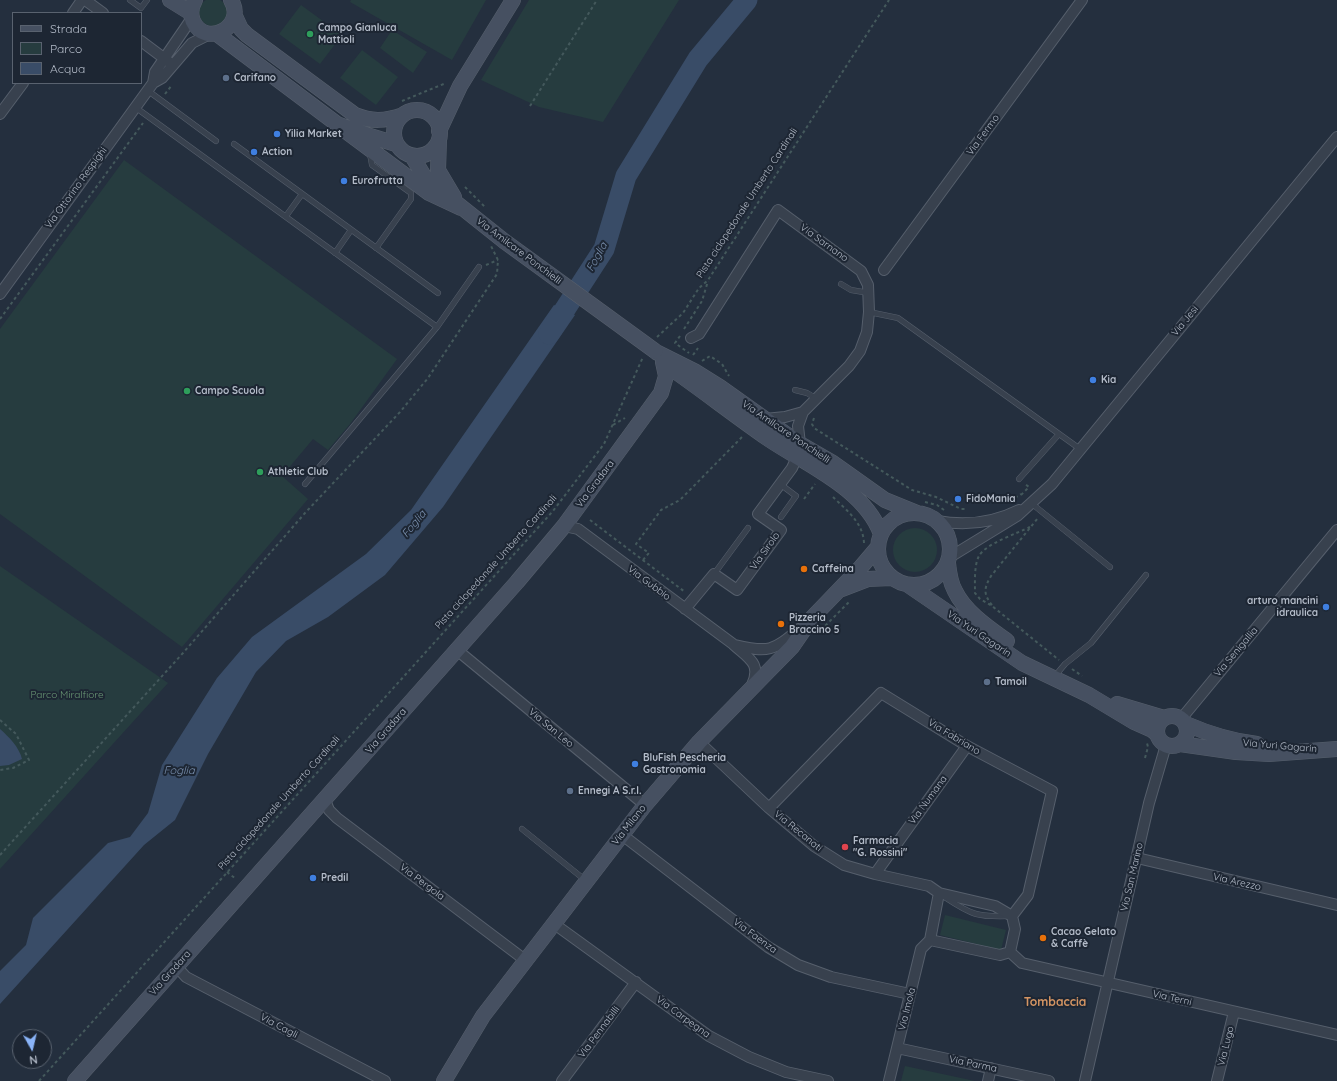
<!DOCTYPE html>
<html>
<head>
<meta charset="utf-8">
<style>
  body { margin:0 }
  #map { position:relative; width:1337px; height:1081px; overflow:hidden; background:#242f3e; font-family:Quicksand,sans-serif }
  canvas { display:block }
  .legend { position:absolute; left:12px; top:12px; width:130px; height:72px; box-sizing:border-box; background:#1d2633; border:1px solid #59626f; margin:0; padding:5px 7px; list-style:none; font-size:12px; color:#b4bcc9 }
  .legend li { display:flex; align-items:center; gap:8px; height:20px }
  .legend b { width:20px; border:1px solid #59626f }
  .north { position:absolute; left:12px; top:1029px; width:40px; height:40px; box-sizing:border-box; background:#1d2633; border:1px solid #59626f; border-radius:50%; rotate:172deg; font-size:11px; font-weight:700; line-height:16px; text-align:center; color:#b4bcc9 }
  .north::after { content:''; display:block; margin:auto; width:14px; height:18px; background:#8ab4f8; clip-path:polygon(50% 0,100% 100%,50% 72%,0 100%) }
</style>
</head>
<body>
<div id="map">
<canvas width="1337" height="1081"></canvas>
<ul class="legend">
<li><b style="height:5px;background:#465061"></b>Strada</li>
<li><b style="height:11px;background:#263c3f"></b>Parco</li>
<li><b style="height:11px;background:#394c67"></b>Acqua</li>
</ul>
<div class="north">N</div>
</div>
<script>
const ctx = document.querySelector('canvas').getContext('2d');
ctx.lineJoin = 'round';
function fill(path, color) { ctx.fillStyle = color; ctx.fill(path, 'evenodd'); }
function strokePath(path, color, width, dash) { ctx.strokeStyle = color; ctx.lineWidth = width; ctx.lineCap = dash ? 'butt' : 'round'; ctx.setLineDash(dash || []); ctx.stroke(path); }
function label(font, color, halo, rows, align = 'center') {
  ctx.font = font + ' Quicksand,sans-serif'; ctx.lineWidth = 4; ctx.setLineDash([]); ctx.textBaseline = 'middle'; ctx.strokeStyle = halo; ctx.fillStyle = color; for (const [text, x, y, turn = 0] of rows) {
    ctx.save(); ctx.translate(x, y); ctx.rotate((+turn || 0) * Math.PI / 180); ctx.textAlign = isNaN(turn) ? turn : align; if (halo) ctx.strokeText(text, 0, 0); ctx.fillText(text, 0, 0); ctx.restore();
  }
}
fill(new Path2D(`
  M199 12a14 14 0 1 1 28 0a14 14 0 1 1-28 0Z
  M351 0H486L452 60 350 2Z
  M529 0H679L603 122 539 107 481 80Z
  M301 5 342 35 320 64 279 34Z
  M392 30 427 52 413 73 380 48Z
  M362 50 398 77 376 105 340 78Z
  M124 160 397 359 350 424 328 450 313 439 282 476 308 499 182 647 0 514V329Z
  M893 550a22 22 0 1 1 44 0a22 22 0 1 1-44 0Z
  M0 566 168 683 0 869Z
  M945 915 1006 930 1001 950 940 935Z
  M905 1066 975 1081H901Z`), '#263c3f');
fill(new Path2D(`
  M554 305 575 315 443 507 385 575 328 617 286 641 256 672 208 754 175 820 144 845 0 1004V971L26 945 33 918 108 843 130 837 148 813 162 765 217 678 252 637 366 554 411 510Z
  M0 729C9 737 19 747 22 759L9 765 0 766Z`), '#394c67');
strokePath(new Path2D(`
  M549 334 604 249 626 176 698 59 747 0`), '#394c67', 21);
const lane = new Path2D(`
  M130 0 141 8 147 0
  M147 90 216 141
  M135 107 437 327
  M234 144 438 293
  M370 154 372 165 411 193V199L376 248
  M286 216 302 194
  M335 253 351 230
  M841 284 851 290 869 293
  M869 312 898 318 1080 449
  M795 390 807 393 817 399
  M1019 479 1059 434
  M305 484 437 327 479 267
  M780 484 796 496 781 517
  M1031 503 1110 567
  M714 574 748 528
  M1055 676 1065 664 1091 643 1146 575
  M522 829 585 880
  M946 898C972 915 977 917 1009 916`);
const street = new Path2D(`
  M85 0 103 13
  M73 13 82 0
  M141 41 169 62
  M153 83 155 72 192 18
  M0 114 23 83
  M884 270 1082 0
  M0 294 153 83 162 78 192 43 210 34
  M691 338 699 334 778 210 861 271 868 285 869 312 867 332 860 351 849 366 803 412 785 417 765 419
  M800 444 798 426 803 412
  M937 521C965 526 993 523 1019 510
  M564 526 578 529 733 644C748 658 762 663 752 685
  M950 557 1017 516 1052 484 1337 137
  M685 609 714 574 737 590 781 530 758 514 792 468 797 457
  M735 645C769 653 773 651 799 629
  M457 650 645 805
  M1181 719 1337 530
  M699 742 769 808 814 846 844 865 875 874 929 886 939 893
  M325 800 329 810 337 818 525 960
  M769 808 881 693 967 746 1052 791 1028 895 1012 916
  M621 834 768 947 798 965 831 977 910 994
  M1137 858 1337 905
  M875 874 967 746
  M553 923 709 1036 749 1057 786 1072 828 1081
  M1010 952 1022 963 1337 1035
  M176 966 186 977 385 1081
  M897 1048 1049 1081
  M562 1081 636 982
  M889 1081 921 949 930 940 939 893 995 906 1012 916 1015 929 1010 952 1000 955 930 940
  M988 1081 991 1068
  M1085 1081 1149 803 1166 745
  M1217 1081 1234 1012`);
const secondary = new Path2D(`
  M170 0 191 13
  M195 0C191 7 190 14 193 21 206 49 247 26 231 0
  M235 16 241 29 247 35 355 115C372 122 385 121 403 115
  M217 34 337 124 370 136 396 144
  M394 133a23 23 0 1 1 46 0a23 23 0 1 1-46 0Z
  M439 131 460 86 513 0
  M347 132 429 193 461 208
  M439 140 438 170 454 197
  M412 156 424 176 435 186 504 241
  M656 352 696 372 720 387 800 444 833 463 885 500 917 513
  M669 367C702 390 734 415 767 438 805 464 864 488 881 534
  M878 549a36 36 0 1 1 72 0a36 36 0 1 1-72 0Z
  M948 563C949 573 950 582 955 591 965 612 989 628 1007 641
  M908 585 1022 663 1089 695 1134 722 1152 730 1157 734
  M842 589 868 579 891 578
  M1117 704 1164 718
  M1157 731a15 15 0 1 1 30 0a15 15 0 1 1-30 0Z
  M1186 724C1209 734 1232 741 1257 744
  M1180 744 1236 752 1269 754 1337 749
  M75 1081 517 582 564 526 661 393 666 376 663 362
  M444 1081 483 1016 645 805 699 742 792 647 812 618 861 567 878 547`);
strokePath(lane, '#565f6c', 6);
strokePath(street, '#565f6c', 12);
strokePath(secondary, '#565f6c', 16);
strokePath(new Path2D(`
  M165 94 172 85
  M402 101 446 83
  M530 106 597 0
  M465 187 486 208
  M486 265 498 260
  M0 319 143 123
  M684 329 702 301 708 281
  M680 336 675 343 689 353
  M657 337 683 313 699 288 708 280 889 0
  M693 355 698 348
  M702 361 710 356 722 364 729 376
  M814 418 812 424 814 428 912 490 936 497 961 509H966
  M613 425 625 418
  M1021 495 1029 487 1025 484
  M833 497C846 510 863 522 864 543
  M804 499 815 484
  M1010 501 1021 494
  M925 502 937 505 944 510
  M590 520 685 592
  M1030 527C1018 533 985 544 979 556 974 565 975 582 975 593L980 599 992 606 1059 660
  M643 560 649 553 636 544 661 510 680 500 742 437
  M992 605C983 594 984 588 991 576L1038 518
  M821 630 850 601
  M1072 669 1082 676
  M0 720 16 734 29 760 13 768 0 770
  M1145 758 1148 747 1147 743
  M0 855 183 653 305 513 400 412 428 378 497 274 498 260 491 246
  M227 872 236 879
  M39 1081 553 511 604 444 643 357`), '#44595c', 2, [3, 3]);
strokePath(lane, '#38414e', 5);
strokePath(street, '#38414e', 10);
strokePath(secondary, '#465061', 15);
const secondaryBridge = new Path2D(`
  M504 241 655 351`);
strokePath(secondaryBridge, '#565f6c', 16, []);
strokePath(secondaryBridge, '#465061', 15);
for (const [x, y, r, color] of [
  [310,34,4,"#2e9e5b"],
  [226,78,4,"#5c6f8a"],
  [277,134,4,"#3f7fe0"],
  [254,152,4,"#3f7fe0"],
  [344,181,4,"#3f7fe0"],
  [1093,380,4,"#3f7fe0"],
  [187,391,4,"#2e9e5b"],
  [260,472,4,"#2e9e5b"],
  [958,499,4,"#3f7fe0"],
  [804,569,4,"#e8710a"],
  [1326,607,4,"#3f7fe0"],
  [781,624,4,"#e8710a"],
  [987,682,4,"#5c6f8a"],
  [635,764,4,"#3f7fe0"],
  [570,791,4,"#5c6f8a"],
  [845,847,4,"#e0444e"],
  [313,878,4,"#3f7fe0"],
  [1043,938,4,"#e8710a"]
]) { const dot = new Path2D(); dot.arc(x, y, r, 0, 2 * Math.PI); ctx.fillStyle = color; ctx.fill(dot); strokePath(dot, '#1d2633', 1.5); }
label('bold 10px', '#b4bcc9', '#1d2633', [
  ["Campo Gianluca",318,28],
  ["Mattioli",318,40],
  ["Carifano",234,78],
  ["Yilia Market",285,134],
  ["Action",262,152],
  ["Eurofrutta",352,181],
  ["Kia",1101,380],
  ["Campo Scuola",195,391],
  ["Athletic Club",268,472],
  ["FidoMania",966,499],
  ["Caffeina",812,569],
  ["arturo mancini",1318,601,"right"],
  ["idraulica",1318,613,"right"],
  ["Pizzeria",789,618],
  ["Braccino 5",789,630],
  ["Tamoil",995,682],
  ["BluFish Pescheria",643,758],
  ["Gastronomia",643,770],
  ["Ennegi A S.r.l.",578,791],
  ["Farmacia",853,841],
  ["\"G. Rossini\"",853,853],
  ["Predil",321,878],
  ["Cacao Gelato",1051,932],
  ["& Caffè",1051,944]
], 'left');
label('10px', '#b4bcc9', '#1d2633', [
  ["Via Fermo",983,135,-54],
  ["Via Ottorino Respighi",76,188,-54],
  ["Pista ciclopedonale Umberto Cardinali",747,203,-57],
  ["Via Sarnano",824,243,36],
  ["Via Amilcare Ponchielli",519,251,37],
  ["Via Jesi",1185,321,-51],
  ["Via Amilcare Ponchielli",786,432,34],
  ["Via Gradara",595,484,-53],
  ["Via Sirolo",765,551,-55],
  ["Pista ciclopedonale Umberto Cardinali",496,562,-48],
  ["Via Gubbio",649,583,37],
  ["Via Yuri Gagarin",979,634,34],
  ["Via Senigallia",1236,652,-50],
  ["Via San Leo",551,728,40],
  ["Via Gradara",386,731,-49],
  ["Via Fabriano",954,737,31],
  ["Via Yuri Gagarin",1280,746,5],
  ["Via Numana",928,800,-54],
  ["Pista ciclopedonale Umberto Cardinali",279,803,-48],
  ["Via Milano",629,825,-52],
  ["Via Recanati",798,831,39],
  ["Via San Marino",1132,877,-77],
  ["Via Pergola",422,882,37],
  ["Via Arezzo",1237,882,13],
  ["Via Faenza",755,936,36],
  ["Via Gradara",170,973,-48],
  ["Via Terni",1172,998,13],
  ["Via Imola",907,1009,-76],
  ["Via Carpegna",683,1017,36],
  ["Via Cagli",279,1026,28],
  ["Via Pennabilli",599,1032,-53],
  ["Via Lugo",1226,1046,-76],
  ["Via Parma",973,1064,12]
]);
label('10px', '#6b9a76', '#1d2633', [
  ["Parco Miralfiore",67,695]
]);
label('italic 11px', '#7c92b1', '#1d2633', [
  ["Foglia",597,257,-61],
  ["Foglia",414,524,-51],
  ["Foglia",179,771]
]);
label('bold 12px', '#d59563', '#1d2633', [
  ["Tombaccia",1055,1002]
]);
</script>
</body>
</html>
